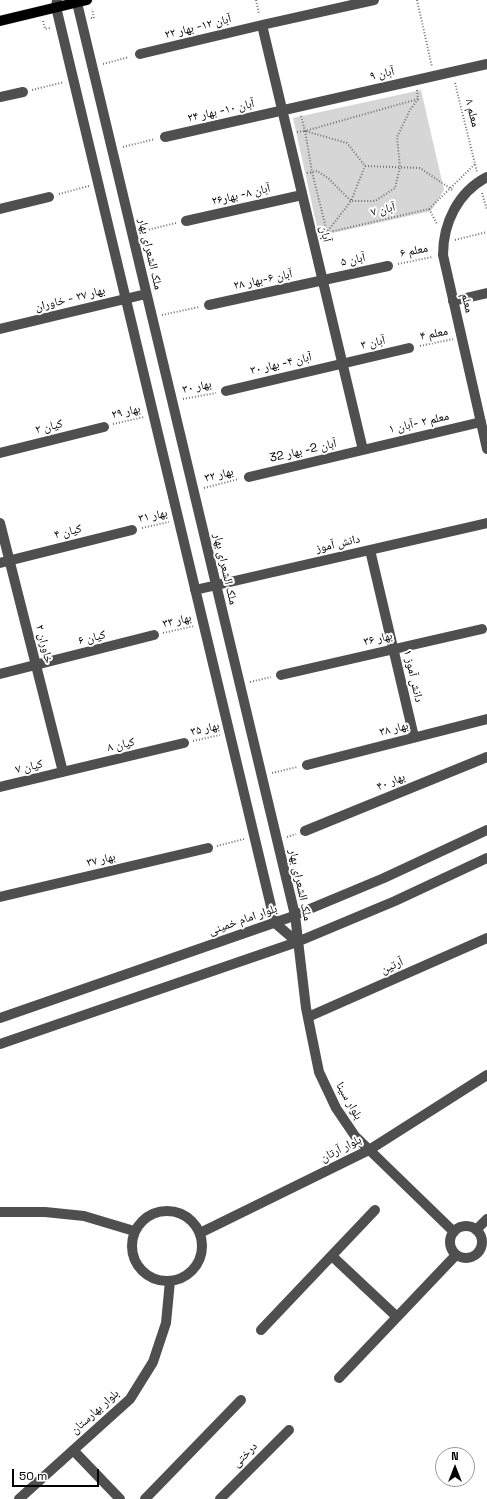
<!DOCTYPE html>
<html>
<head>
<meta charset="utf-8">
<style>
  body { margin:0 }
  #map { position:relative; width:487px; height:1499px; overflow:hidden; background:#fff; font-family:"Space Grotesk",sans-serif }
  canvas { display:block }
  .north { position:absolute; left:435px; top:1447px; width:40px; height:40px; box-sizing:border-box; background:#fff; border:1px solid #999; border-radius:50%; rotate:0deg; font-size:11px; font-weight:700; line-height:16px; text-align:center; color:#000 }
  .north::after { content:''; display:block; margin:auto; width:14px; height:18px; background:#000; clip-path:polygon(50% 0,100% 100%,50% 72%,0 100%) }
  .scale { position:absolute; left:12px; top:1469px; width:87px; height:18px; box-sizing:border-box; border:2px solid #000; border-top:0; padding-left:5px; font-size:12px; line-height:14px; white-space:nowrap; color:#000; -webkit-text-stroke:3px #fff; paint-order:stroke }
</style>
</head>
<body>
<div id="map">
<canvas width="487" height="1499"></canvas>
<div class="north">N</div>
<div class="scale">50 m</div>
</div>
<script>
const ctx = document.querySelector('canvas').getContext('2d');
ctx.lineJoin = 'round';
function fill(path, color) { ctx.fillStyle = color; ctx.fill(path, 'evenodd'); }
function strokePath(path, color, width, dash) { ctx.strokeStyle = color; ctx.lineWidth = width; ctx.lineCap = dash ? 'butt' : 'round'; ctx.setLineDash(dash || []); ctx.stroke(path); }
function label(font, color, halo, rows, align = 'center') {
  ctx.font = font + ' "Space Grotesk","Noto Naskh Arabic",sans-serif'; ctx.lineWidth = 4; ctx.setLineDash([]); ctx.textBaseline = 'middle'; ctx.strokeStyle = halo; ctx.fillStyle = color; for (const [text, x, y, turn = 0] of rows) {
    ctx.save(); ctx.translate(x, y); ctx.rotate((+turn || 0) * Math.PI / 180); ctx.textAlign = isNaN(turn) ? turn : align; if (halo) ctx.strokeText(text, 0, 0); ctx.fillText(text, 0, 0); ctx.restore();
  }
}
fill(new Path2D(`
  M421 90 444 190 431 211 319 236 293 118Z`), '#d6d6d6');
const major = new Path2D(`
  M0 21 87 0`);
strokePath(major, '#dbdbdb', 11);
strokePath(new Path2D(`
  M256 0 259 14
  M417 0 432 67
  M91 18H94L92 9
  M43 21 45 29 50 28
  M103 64 129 57
  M455 83 477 172
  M32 90 64 82
  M417 90 418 99 410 110 397 137 400 167 395 188 375 201H351L327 232 312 172 305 131 418 99
  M301 116 305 131
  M297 132 305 131 347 143 365 166 420 168 454 191
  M123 147 155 139
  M307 173 317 171 328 178 351 201 365 166
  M482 193 487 210
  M59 194 89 186
  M429 209 475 164
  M143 231 176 223
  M321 234 429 209 437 224
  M455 240 487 232
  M398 264 432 257
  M162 315 199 307
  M420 346 453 339
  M183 399 216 393
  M113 424 144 417
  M204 488 239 479
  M142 528 169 522
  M163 633 194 626
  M250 682 271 677
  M193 741 220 735
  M272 773 297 767
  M287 837 296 834
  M217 846 244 839`), '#717171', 2, [1, 2]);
strokePath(new Path2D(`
  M57 0 56 7 275 923 297 942
  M74 0 77 3 79 11 295 915 306 1008 319 1072 336 1108 355 1136 454 1232
  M262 25 363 450
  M140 54 262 25 374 0
  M0 97 23 92
  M165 137 487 64
  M487 177C458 192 443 223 443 255L487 449
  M0 209 49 197
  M186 221 302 195
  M453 301 487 293
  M209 305 388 266
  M0 329 146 294
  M226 391 409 348
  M0 453 104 427
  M249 477 481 422
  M0 523 63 772
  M370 550 414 737
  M0 563 132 530
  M195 590 487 523
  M0 674 154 635
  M281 675 482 629
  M307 765 487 719
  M0 787 184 743
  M305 831 487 757
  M0 897 208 848
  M308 1017 487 938
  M0 1018 288 918 384 878 487 830
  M0 1044 297 942 395 901 487 858
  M132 1246a35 35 0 1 1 70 0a35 35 0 1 1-70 0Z
  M0 1212H45L84 1216 134 1231
  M450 1242a16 16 0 1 1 32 0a16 16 0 1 1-32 0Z
  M476 1230 487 1219
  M200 1233 369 1150 487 1075
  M332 1256 397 1317
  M261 1330 375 1210
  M339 1378 456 1255
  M73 1450 120 1499
  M19 1499 130 1399 153 1362 166 1323 170 1281
  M145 1499 241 1400
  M220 1499 289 1430`), '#4f4f4f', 10);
strokePath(major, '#000', 10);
label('12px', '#000', '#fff', [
  ["آبان ۱۲- بهار ۲۲",198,27,-14],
  ["آبان ۹",382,74,-13],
  ["آبان ۱۰- بهار ۲۴",221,111,-13],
  ["معلم ۸",472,113,76],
  ["۲۶آبان ۸- بهار",241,195,-13],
  ["آبان ۷",383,210,-13],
  ["آبان",325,234,77],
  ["معلم ۶",414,251,-11],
  ["ملک الشعرای بهار",150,254,77],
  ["آبان ۵",353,260,-12],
  ["آبان ۶-بهار ۲۸",263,280,-12],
  ["بهار ۲۷ - خاوران",70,299,-14],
  ["معلم",467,303,77],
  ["معلم ۴",434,334,-11],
  ["آبان ۳",373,343,-13],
  ["آبان ۴- بهار ۳۰",281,364,-13],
  ["بهار ۳۰",197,387,-12],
  ["بهار ۲۹",126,412,-13],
  ["معلم ۲ -آبان ۱",419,423,-13],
  ["کیان ۲",49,427,-14],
  ["آبان 2- بهار 32",303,451,-13],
  ["بهار ۳۲",219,475,-14],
  ["بهار ۳۱",153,516,-12],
  ["کیان ۴",68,532,-14],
  ["دانش آموز",338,544,-13],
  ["ملک الشعرای بهار",225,569,77],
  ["بهار ۳۳",177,621,-13],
  ["کیان ۶",92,638,-14],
  ["بهار ۳۶",378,639,-13],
  ["خاوران ۲",44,644,76],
  ["دانش آموز ۱",413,676,77],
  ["بهار ۳۵",205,729,-13],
  ["بهار ۳۸",394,729,-14],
  ["کیان ۸",121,745,-13],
  ["کیان ۷",29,767,-13],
  ["بهار ۴۰",391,782,-22],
  ["بهار ۳۷",101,860,-13],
  ["ملک الشعرای بهار",300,885,78],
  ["بلوار امام خمینی",243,920,-19],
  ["آرتین",392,966,-24],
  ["بلوار سینا",349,1101,60],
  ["بلوار آرتان",341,1149,-27],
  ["بلوار بهارستان",95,1412,-42],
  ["درختی",245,1455,-45]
]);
</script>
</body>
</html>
